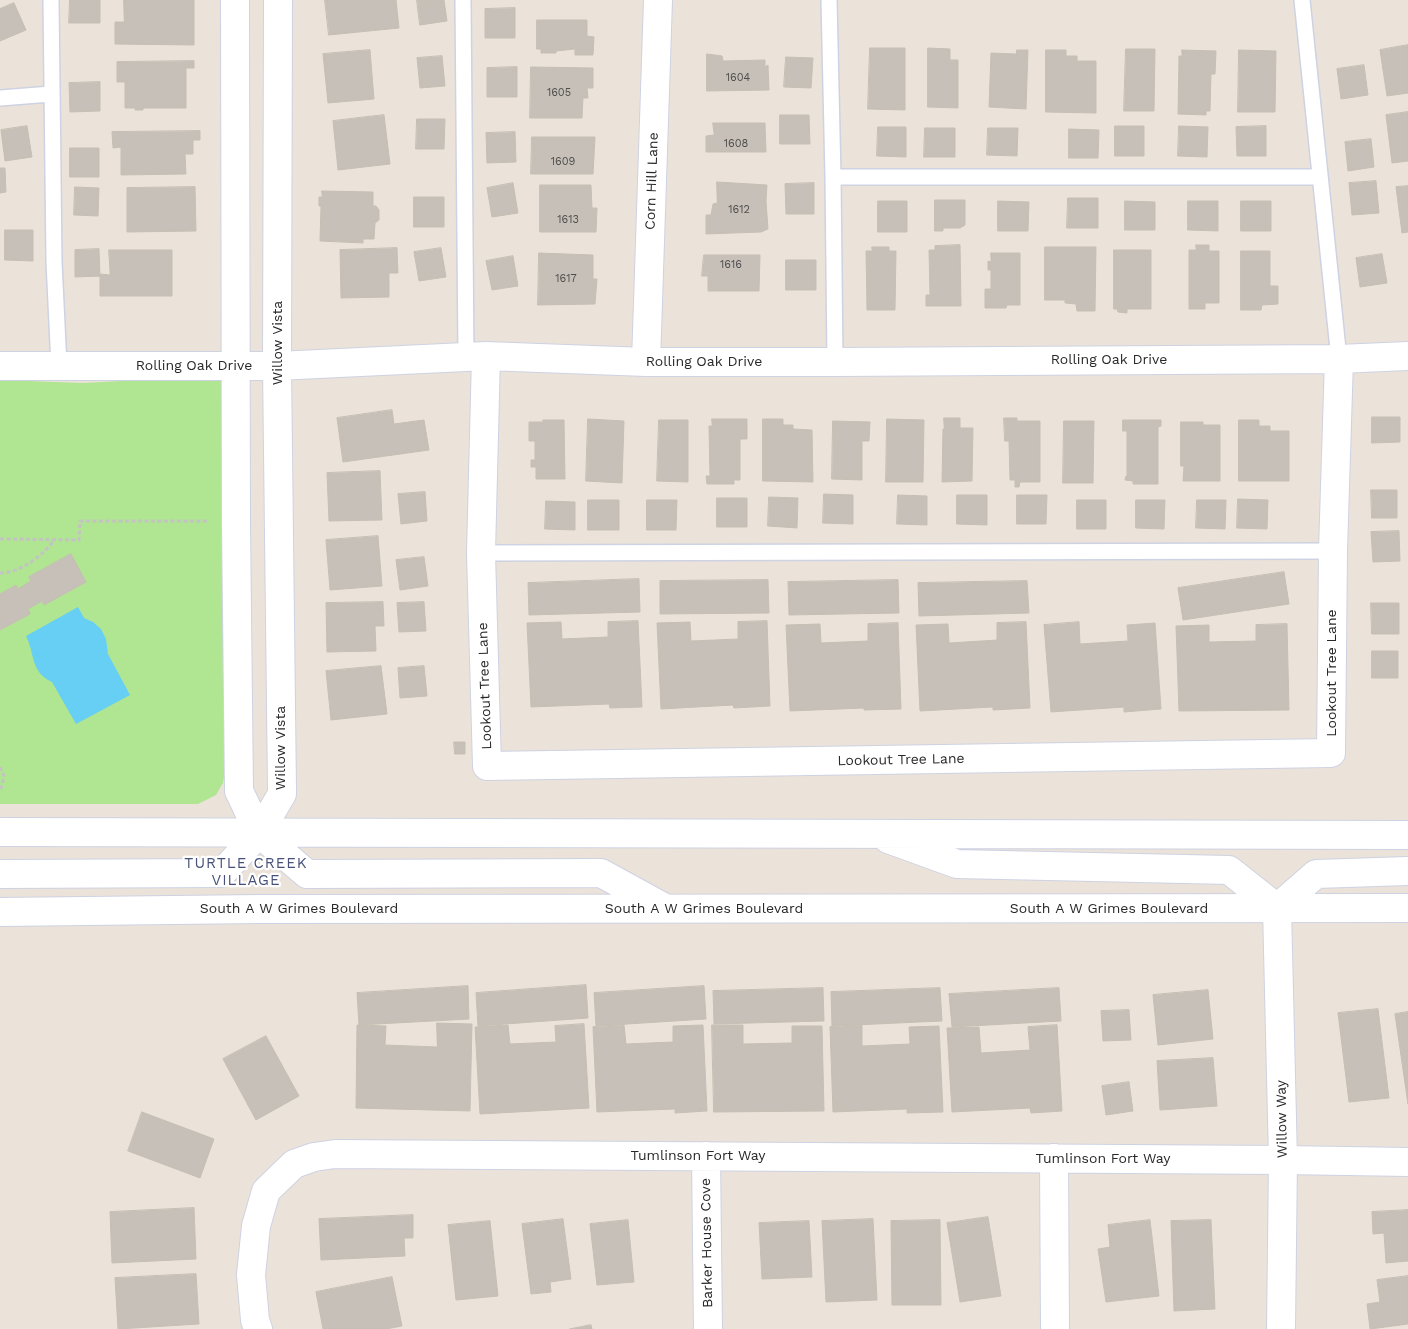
<!DOCTYPE html>
<html>
<head>
<meta charset="utf-8">
<style>
  body { margin:0 }
  canvas { display:block; background:#ebe3d9 }
</style>
</head>
<body>
<canvas width="1408" height="1329"></canvas>
<script>
const ctx = document.querySelector('canvas').getContext('2d');
ctx.lineJoin = 'round';
function fill(path, color) { ctx.fillStyle = color; ctx.fill(path, 'evenodd'); }
function strokePath(path, color, width, dash) { ctx.strokeStyle = color; ctx.lineWidth = width; ctx.lineCap = dash ? 'butt' : 'round'; ctx.setLineDash(dash || []); ctx.stroke(path); }
function label(font, color, halo, rows, align = 'center') {
  ctx.font = font + ' "Work Sans",sans-serif'; ctx.lineWidth = 4.5; ctx.setLineDash([]); ctx.textBaseline = 'middle'; ctx.strokeStyle = halo; ctx.fillStyle = color; for (const [text, x, y, turn = 0] of rows) {
    ctx.save(); ctx.translate(x, y); ctx.rotate((+turn || 0) * Math.PI / 180); ctx.textAlign = isNaN(turn) ? turn : align; if (halo) ctx.strokeText(text, 0, 0); ctx.fillText(text, 0, 0); ctx.restore();
  }
}
fill(new Path2D(`
  M214 376 226 382 228 751 223 783 216 795 198 804H0V380L83 383Z`), '#b0e592');
fill(new Path2D(`
  M78 607 84 618 93 622 101 629 106 639 108 654 130 695 76 724 52 682C30 672 35 653 26 636Z`), '#66cff3');
const building = new Path2D(`
  M70 0H100V23H69Z
  M124 0H194V45L115 44V22H124Z
  M325 0H396L399 28 329 35Z
  M417 0H444L447 21 420 25Z
  M14 3 26 30 0 41V9Z
  M515 8V38H485V9Z
  M537 20H587V36L594 37 593 55H575V49L556 51V53H541V49H537Z
  M1408 45V93L1387 96 1380 50Z
  M870 48H905V110L868 109Z
  M928 48 950 49V60H958V108L928 107Z
  M1126 49H1155L1154 111H1124Z
  M370 50 374 99 328 103 323 54Z
  M1017 50H1028L1026 109 989 107 991 53 1016 54Z
  M1046 50H1066V56H1077V61H1096V113L1046 112Z
  M1182 50 1216 51 1215 74H1211L1210 111H1206V115L1178 114 1179 56H1182Z
  M1239 50 1276 51 1275 112H1238Z
  M707 54 722 56 723 61 765 60V67L768 65 769 90 707 91Z
  M442 56 445 86 420 88 417 58Z
  M786 57 813 58 811 88 784 87Z
  M194 61V68H186V108H143V110H135V108H125V82H117V62Z
  M1364 65 1368 95 1341 99 1337 69Z
  M517 67V97H487V68Z
  M531 67 593 68V88H587L588 98H583L582 118H530Z
  M100 82V111L70 112 69 83Z
  M1408 112V161L1392 163 1386 115Z
  M384 115 390 164 338 170 333 121Z
  M780 115H809L810 144H780Z
  M417 119H445L444 149H416Z
  M713 123H765L766 152H706V136L714 135Z
  M27 126 32 157 5 161 1 130Z
  M1115 126H1144V156H1115Z
  M1179 126 1208 127 1207 157 1178 156Z
  M1266 126V156H1237L1236 127Z
  M878 127H906V157L877 156Z
  M925 128H955V157H924Z
  M988 128H1018L1017 156 987 155Z
  M1069 129 1099 130 1098 158H1069Z
  M200 131V140H193V154H185L186 174 121 175V147L113 148 112 132Z
  M515 132 516 162 487 163 486 133Z
  M532 137H595L593 174H531Z
  M1371 139 1374 167 1348 171 1345 142Z
  M70 148H99V177H70Z
  M0 168H5L6 192 0 193Z
  M1376 181 1379 213 1352 215 1349 183Z
  M717 182 767 185 766 201 768 229 761 232 706 234V215H711L713 204 717 203Z
  M513 183 518 213 492 217 487 188Z
  M814 183V214H786L785 184Z
  M540 185H591L592 208H597L596 232H540Z
  M1408 186V232L1402 233 1396 187Z
  M75 187 99 188 98 216 74 215Z
  M195 187 196 231 127 232V188Z
  M322 191 373 192V206H376L379 210V220L375 223 374 239H363V243L320 241 321 206H319V197H322Z
  M414 197H444V227H414Z
  M1068 198H1098V228H1067Z
  M935 200H965V225L960 228H943V231H935Z
  M878 201H907V232H878Z
  M998 201 1029 202 1028 231H998Z
  M1125 201 1155 202V230H1125Z
  M1188 201H1218V231L1188 230Z
  M1241 201H1271V231H1241Z
  M5 230H33V261L5 260Z
  M960 245 961 306H926V295H930L929 250H935V246Z
  M1196 245H1209V251H1219V303H1205V309H1189V250H1196Z
  M872 247H889V251H896L895 310H867L866 251H872Z
  M1045 247H1096L1095 311H1077L1076 304 1065 303V300H1045Z
  M397 248 398 273H389V297L341 298 340 250Z
  M441 248 446 277 419 281 414 252Z
  M99 249 100 276 75 277V250Z
  M109 250H172V296H100V274L110 275Z
  M1114 250H1151V309H1127V313L1118 312 1117 309H1114Z
  M1241 251H1270V286H1278V304L1262 305 1261 310H1241Z
  M539 253 593 255V279H597L595 304 538 305Z
  M991 253H1020V305H1007L1006 308H985V289H991V270H988V261L991 262Z
  M1382 254 1387 283 1360 287 1356 258Z
  M704 255H760L759 291H708V276H702Z
  M513 256 518 286 492 290 486 261Z
  M786 260H816V290H786Z
  M392 410 394 424 424 420 429 450 343 462 337 418Z
  M1372 417H1400V442L1372 443Z
  M944 418H960V428H973L972 481 942 482 943 429H944Z
  M1004 418H1017V421H1040V482H1020L1019 487H1015V480H1010L1009 441H1005Z
  M588 419 624 421 622 483 586 481Z
  M712 419H747V439H740V480H734V484H707L706 476H710L709 426H712Z
  M763 419H783V425H793V429L812 430 813 482 763 481Z
  M887 419 924 420 923 482H886Z
  M543 420H564L565 479H536V467H531V460H535V441H529V422H543Z
  M659 420H688V482L657 481Z
  M1123 420H1161V426L1158 427V484H1133V481L1125 480 1126 476H1127V431H1123Z
  M1239 420H1259V426H1270V431H1289V481H1239Z
  M833 421 870 422 869 441H862V480L832 479Z
  M1064 421H1094L1093 483H1063Z
  M1181 422H1203V425H1220V481H1183L1184 466H1181Z
  M380 471 382 520 329 521 327 473Z
  M1371 490H1397V518H1372Z
  M425 492 427 521 401 524 398 494Z
  M824 494 853 495V524L823 523Z
  M898 495 927 496V525L897 524Z
  M957 495H987V525L957 524Z
  M1017 495H1047L1046 524H1017Z
  M769 497 798 498 797 528 768 526Z
  M717 498H747V527H717Z
  M1238 499 1268 500 1267 529 1237 528Z
  M588 500H619V530H588Z
  M647 500H677L676 530H647Z
  M1077 500H1106V529H1077Z
  M1136 500H1165L1164 529 1136 528Z
  M1197 500H1226L1225 529 1196 528Z
  M546 501 575 502V530L545 529Z
  M1399 531 1400 561 1373 562 1371 532Z
  M378 536 382 586 330 590 326 540Z
  M71 554 86 582 44 605 42 601 28 609 30 614 0 630V594L16 585 18 589 31 581 29 577Z
  M424 557 428 586 400 590 396 560Z
  M1284 572 1289 604 1183 620 1178 588Z
  M639 579 640 612 529 615 528 583Z
  M768 580 769 613 660 614V581Z
  M898 580 899 613 789 615 788 582Z
  M1027 581 1029 613 919 616 918 583Z
  M383 602 384 626H375L376 651 327 652 326 603Z
  M424 602 426 631 399 632 397 603Z
  M1371 603H1399V634H1372Z
  M638 621 642 707 610 708 609 704 531 707 527 623 561 622 562 639 608 637V622Z
  M767 621 770 706 734 708 733 705 661 709 657 623 690 622 691 641 738 639V622Z
  M1026 622 1030 708 993 710V707L920 711 916 625 948 624 949 643 997 640V623Z
  M1079 622 1080 644 1128 641 1127 625 1155 623 1161 709 1124 712V707L1051 712 1044 625Z
  M898 623 901 709 864 710V708L790 711 786 625 820 624 821 643 868 641V624Z
  M1287 624 1289 710 1179 711 1176 626 1209 625V642L1256 641V625Z
  M1372 651H1398V678H1372Z
  M381 666 387 714 331 720 326 671Z
  M424 666 427 696 400 698 398 668Z
  M454 742H465V754H455Z
  M586 985 588 1018 478 1026 476 993Z
  M468 986 469 1019 359 1025 357 993Z
  M704 986 706 1019 596 1026 594 993Z
  M823 988 824 1021 714 1024 713 991Z
  M940 988 942 1021 832 1026 831 992Z
  M1059 988 1061 1021 952 1027 949 994Z
  M1208 990 1213 1039 1158 1045 1153 995Z
  M1378 1009 1389 1098 1349 1102 1338 1013Z
  M1129 1010 1131 1040 1103 1041 1101 1011Z
  M1408 1012V1104L1395 1014Z
  M437 1023 472 1024 470 1111 356 1108 357 1025 386 1026 385 1045 437 1047Z
  M584 1024 589 1108 480 1114 475 1027 508 1025 510 1044 556 1042 555 1026Z
  M624 1025 626 1044 673 1042V1026L703 1025 707 1111 675 1113V1109L597 1112 593 1027Z
  M712 1025H743V1044L792 1043V1026H822L824 1111 714 1112Z
  M862 1025V1046L910 1044 909 1027 939 1026 943 1112 907 1113V1109L833 1112 830 1027Z
  M1057 1025 1062 1111 1031 1113 1030 1108 952 1112 947 1028 979 1027 981 1053 1030 1050 1028 1027Z
  M266 1036 299 1096 256 1120 223 1059Z
  M1213 1058 1217 1106 1160 1110 1157 1061Z
  M1129 1082 1133 1111 1106 1115 1102 1086Z
  M142 1112 214 1139 200 1178 128 1151Z
  M194 1208 196 1259 112 1263 110 1212Z
  M1408 1210V1261L1386 1263 1384 1233 1373 1234 1372 1212Z
  M413 1215V1238H404L405 1256 321 1260 319 1219Z
  M988 1217 1001 1296 960 1302 947 1223Z
  M563 1219 571 1279 550 1282 551 1292 531 1294 522 1224Z
  M873 1219 877 1300 826 1302 822 1221Z
  M628 1220 634 1282 597 1285 590 1224Z
  M940 1220 941 1305H892L891 1221Z
  M1150 1220 1159 1296 1106 1302 1098 1249 1110 1247 1108 1225Z
  M1211 1220 1215 1309 1174 1311 1171 1221Z
  M490 1221 498 1296 456 1300 448 1225Z
  M809 1221 812 1277 762 1279 759 1223Z
  M196 1274 199 1324 118 1329 115 1278Z
  M1408 1276V1324L1370 1329 1367 1304 1380 1302 1377 1280Z
  M392 1277 402 1326 386 1329H323L316 1292Z
  M591 1325 592 1329H570Z`);
fill(building, '#c6c0b9');
strokePath(building, '#c6bfb3', 1);
const lane = new Path2D(`
  M51 0 54 262 59 366
  M463 0 466 358
  M829 0 833 177 835 362
  M1302 0 1339 359
  M0 98 51 94
  M833 177H1320
  M481 553 1333 551`);
const street = new Path2D(`
  M235 0 236 523 239 791 259 833
  M486 356 481 553 487 766 1331 753 1333 551 1339 359
  M646 362 658 0
  M0 366H277L486 356 646 362H835L1339 359 1408 356
  M259 833 282 794V791L277 366 278 0
  M1277 908 1283 1160 1281 1329
  M706 1156 708 1329
  M1054 1158 1055 1329
  M258 1329 255 1320 251 1275 256 1226 266 1191 294 1164 314 1157 335 1154 1283 1160 1408 1162`);
const secondary = new Path2D(`
  M0 832 1408 835
  M888 839 957 864 1229 870 1277 908 1316 874 1408 871
  M0 874 222 873 259 833 307 874 601 873 663 907
  M0 912 260 909 1408 908`);
strokePath(lane, '#ced2e2', 18);
strokePath(street, '#ced2e2', 30);
strokePath(secondary, '#ced2e2', 30);
strokePath(new Path2D(`
  M0 539 79 540 80 521H207
  M0 573C20 573 44 555 55 539
  M0 767 4 776 1 789`), '#c3c3c3', 3, [4, 2.5]);
strokePath(lane, '#fff', 15);
strokePath(street, '#fff', 28);
strokePath(secondary, '#fff', 28);
label('11px', '#504e4c', null, [
  ["1604",738,78],
  ["1605",559,93],
  ["1608",736,144],
  ["1609",563,162],
  ["1612",739,210],
  ["1613",568,220],
  ["1616",731,265],
  ["1617",566,279]
]);
label('14px', '#282828', '#fff', [
  ["Corn Hill Lane",652,181,-88],
  ["Willow Vista",278,343,-90],
  ["Rolling Oak Drive",1109,360],
  ["Rolling Oak Drive",704,362],
  ["Rolling Oak Drive",194,366],
  ["Lookout Tree Lane",1332,673,-90],
  ["Lookout Tree Lane",485,686,-92],
  ["Willow Vista",281,748,-90],
  ["Lookout Tree Lane",901,760,-1],
  ["South A W Grimes Boulevard",299,909],
  ["South A W Grimes Boulevard",704,909],
  ["South A W Grimes Boulevard",1109,909],
  ["Willow Way",1282,1119,-91],
  ["Tumlinson Fort Way",698,1156],
  ["Tumlinson Fort Way",1103,1159],
  ["Barker House Cove",707,1243,-91]
]);
ctx.letterSpacing = '1px';
label('15px', '#47517a', '#fff', [
  ["TURTLE CREEK",246,864],
  ["VILLAGE",246,881]
]);
ctx.letterSpacing = '0px';
</script>
</body>
</html>
